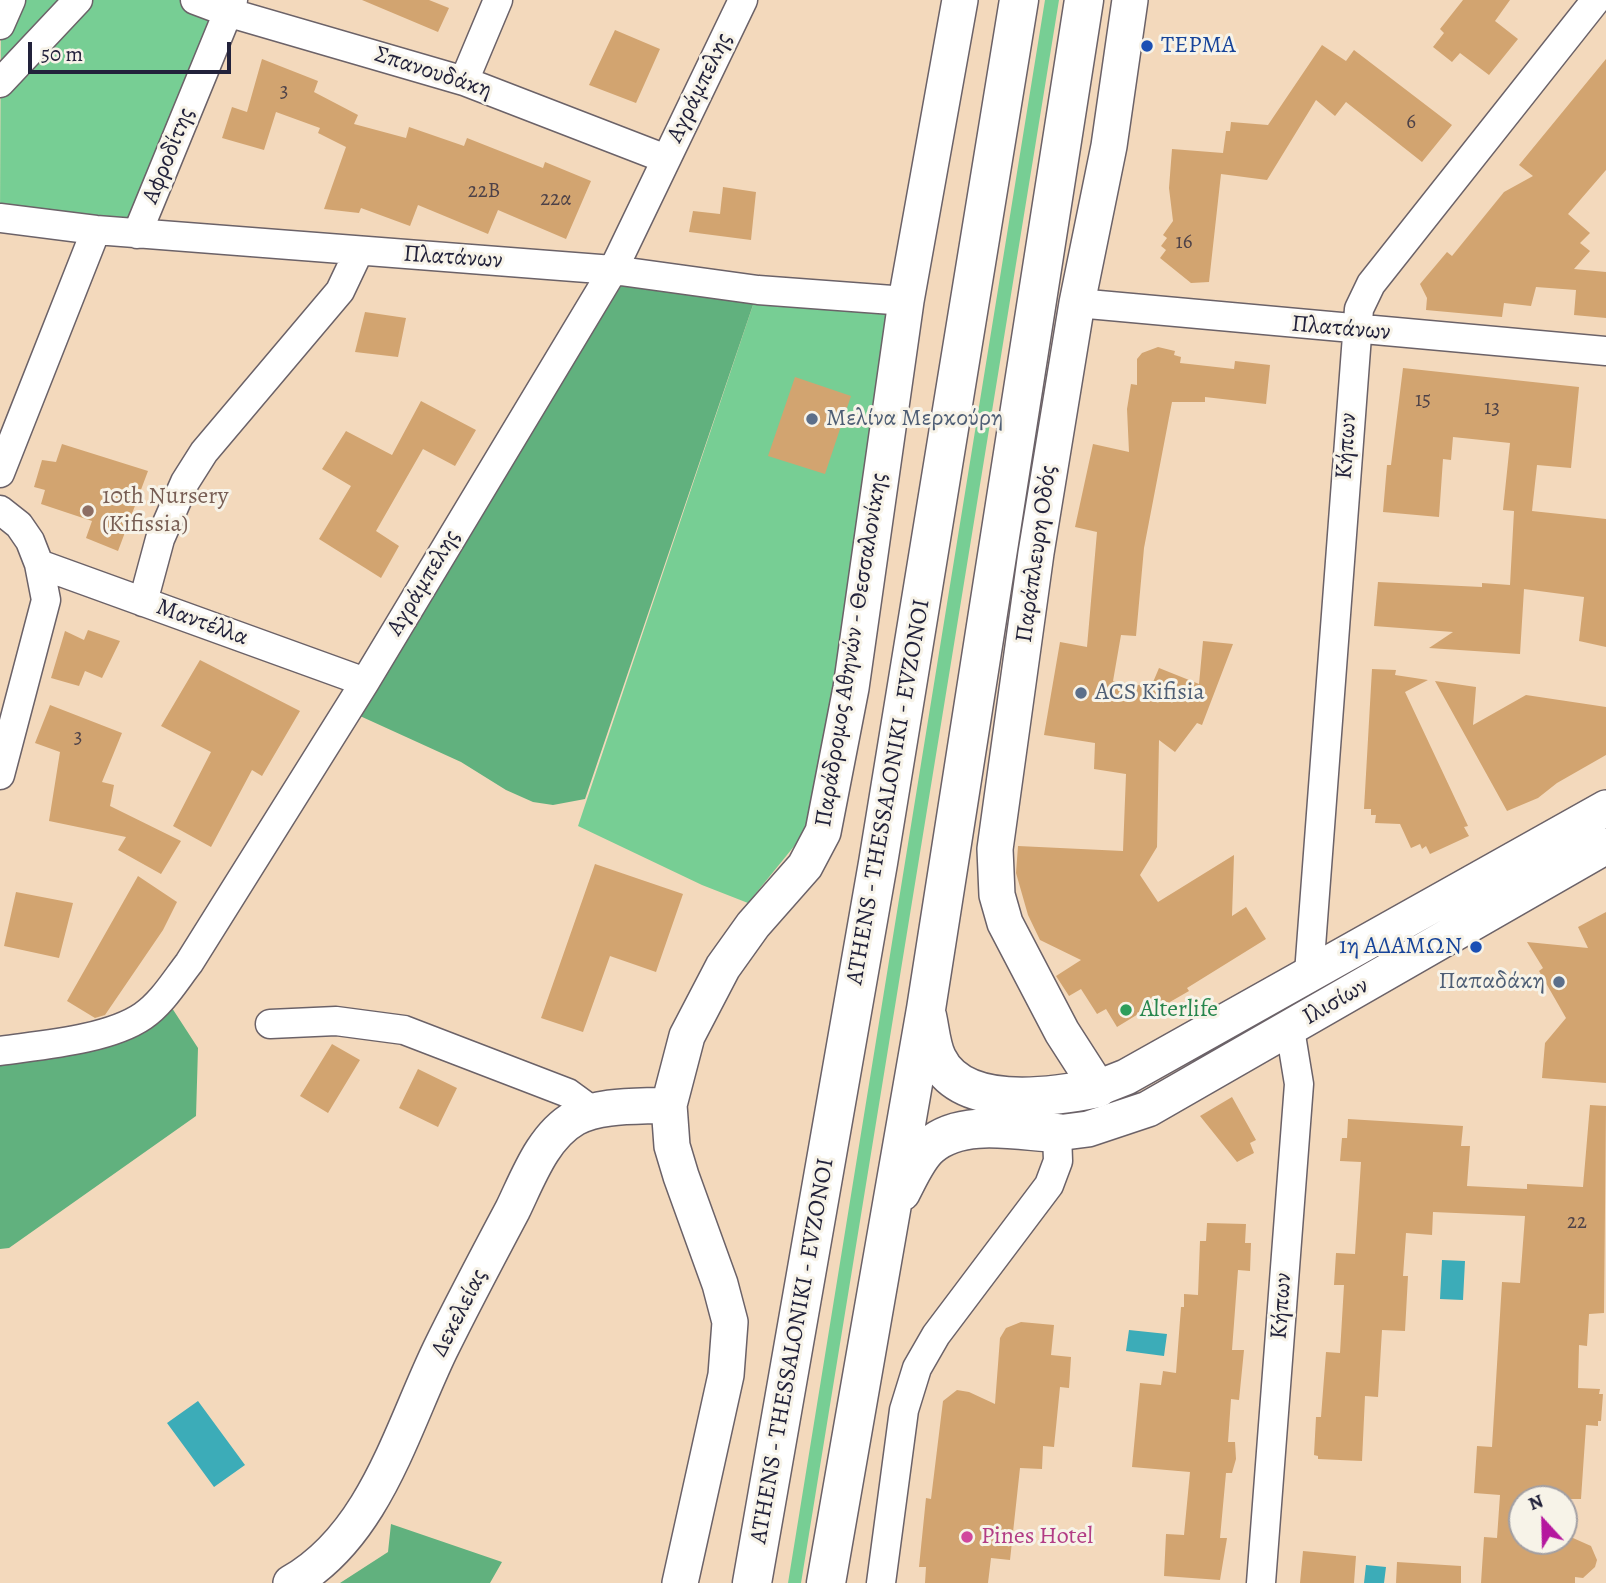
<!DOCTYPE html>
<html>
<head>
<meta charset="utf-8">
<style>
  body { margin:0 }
  #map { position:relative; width:1606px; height:1583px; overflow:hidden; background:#f3d9bc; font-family:Alegreya,serif }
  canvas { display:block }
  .north { position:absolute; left:1508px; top:1485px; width:70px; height:70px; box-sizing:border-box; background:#f7f3e8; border:2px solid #a29fa3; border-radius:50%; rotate:338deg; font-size:19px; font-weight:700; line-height:28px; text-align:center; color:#22223b }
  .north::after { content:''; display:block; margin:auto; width:24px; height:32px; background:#b5179e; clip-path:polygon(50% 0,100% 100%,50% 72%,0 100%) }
  .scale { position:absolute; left:28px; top:42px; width:203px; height:32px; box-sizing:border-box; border:4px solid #22223b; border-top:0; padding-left:9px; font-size:21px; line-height:24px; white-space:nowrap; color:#22223b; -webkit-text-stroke:5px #f7f3e8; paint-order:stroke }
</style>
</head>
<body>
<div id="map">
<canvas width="1606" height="1583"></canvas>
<div class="north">N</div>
<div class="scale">50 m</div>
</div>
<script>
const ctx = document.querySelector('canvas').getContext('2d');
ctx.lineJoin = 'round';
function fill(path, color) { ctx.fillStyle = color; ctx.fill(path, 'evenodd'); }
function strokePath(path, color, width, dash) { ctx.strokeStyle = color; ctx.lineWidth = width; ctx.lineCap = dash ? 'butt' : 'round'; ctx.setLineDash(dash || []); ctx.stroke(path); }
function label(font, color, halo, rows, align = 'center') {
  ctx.font = font + ' Alegreya,serif'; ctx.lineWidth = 6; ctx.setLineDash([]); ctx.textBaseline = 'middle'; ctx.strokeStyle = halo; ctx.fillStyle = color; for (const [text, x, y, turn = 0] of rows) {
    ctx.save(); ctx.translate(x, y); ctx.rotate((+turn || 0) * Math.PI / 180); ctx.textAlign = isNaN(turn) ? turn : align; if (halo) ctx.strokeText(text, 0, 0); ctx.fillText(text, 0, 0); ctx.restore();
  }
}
fill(new Path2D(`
  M1 0H239L137 234 0 216Z
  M1045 0H1059L801 1583H788Z
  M754 302 889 311 819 784 804 834 748 903 702 885 578 826Z`), '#77ce94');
fill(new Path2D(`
  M623 283 754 302 585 799 553 805 533 802 506 790 461 762 360 716C451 574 532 426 623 283Z
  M172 1008 198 1048 196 1116 9 1248 0 1249V1063Z
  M391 1524 502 1562 490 1583H340L388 1552Z`), '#61b17e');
fill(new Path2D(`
  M1442 1260 1465 1261 1463 1300 1440 1299Z
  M1129 1330 1167 1334 1164 1356 1126 1351Z
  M198 1401 245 1465 214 1487 167 1423Z
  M1366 1565 1386 1567 1384 1583H1364Z`), '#3cacb8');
fill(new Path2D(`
  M362 0H429L449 8 438 32Z
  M1463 0H1510L1495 21 1518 39 1489 75 1460 53 1452 62 1433 47 1444 33 1440 29Z
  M615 30 660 49 636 103 589 85Z
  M1322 45 1346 61 1354 50 1452 125 1422 162 1346 102 1335 116 1316 100 1267 180 1221 174 1209 282 1191 283 1160 258 1166 250 1161 246 1167 238 1163 235 1173 221 1169 188 1172 149 1223 153 1226 131H1230L1231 122 1268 125Z
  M262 59 318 81 314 92 358 115 354 124 406 138 409 127 464 146 467 138 543 168 545 162 591 181 566 239 498 210 488 234 418 205 410 226 361 208 359 213 324 209 346 147 318 133 320 128 276 112 264 150 222 138 232 107 247 112Z
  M1606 59V170L1568 214 1590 233 1580 243 1590 251 1574 269 1606 272V318L1574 315 1576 290 1536 287 1531 306 1504 303 1502 317 1426 310 1427 298 1420 284 1447 252 1452 256 1504 192 1533 176 1519 165Z
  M723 187 756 192 751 240 689 232 693 211 720 214Z
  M365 312 406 318 398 357 355 352Z
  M1158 347 1175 351 1174 355 1181 357 1180 363 1234 369 1235 361 1270 365 1266 404 1205 397V402H1172L1144 548 1136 636 1121 635 1113 681 1151 687 1159 668 1199 684 1203 641 1233 644 1202 725 1197 723 1175 752 1159 740 1157 847 1140 875 1158 902 1234 855 1232 916 1246 907 1266 939 1187 988 1189 991 1163 1006 1161 1011 1148 1008 1117 1027 1106 1009 1097 1014 1081 989 1069 996 1056 976 1081 960 1040 940 1028 915 1016 873 1018 846 1123 851 1126 774 1094 769 1095 743 1044 735 1060 642 1087 647 1097 532 1075 527 1093 444 1129 452 1127 409 1131 384 1137 385V359L1142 353Z
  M1403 368 1579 387 1571 468 1537 465 1532 511 1606 519V647L1579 641 1584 597 1524 589 1520 654 1429 648 1453 632 1374 626 1378 582 1482 587V583L1510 585 1514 511 1503 510 1510 443 1453 437 1451 460 1443 459 1439 517 1383 512 1387 465H1391Z
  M795 377 851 396 825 474 768 456Z
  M421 401 476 430 455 466 423 449 376 531 399 546 381 578 319 539 351 486 322 469 346 431 392 455Z
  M62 444 148 471 118 551 86 538 92 521 41 504 45 490 34 487 42 460 56 462Z
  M88 630 120 641 102 678 85 671 79 686 51 678 65 631 84 640Z
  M200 660 300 711 262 776 252 770 211 847 173 826 211 752 161 726Z
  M1372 669 1396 670 1395 675 1428 680 1405 692 1468 826 1464 827 1469 836 1430 854 1426 846 1422 849 1420 844 1411 848 1400 824 1375 823 1376 815H1371V809H1364Z
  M1435 681 1476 687 1473 725 1526 695 1606 707V755L1557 783 1538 798 1507 811Z
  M50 705 122 733 102 782 114 785 110 806 181 841 161 874 118 850 126 837 49 821 60 752 35 743Z
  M595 864 683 894 656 972 610 956 583 1032 541 1018Z
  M138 876 177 902 163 930 105 1015 95 1018 67 1001Z
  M16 892 73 903 59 958 4 946Z
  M1606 912V1083L1542 1078 1545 1043 1566 1018 1539 971 1543 968 1527 942 1588 948 1578 927Z
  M332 1044 360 1060 328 1113 300 1096Z
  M418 1069 457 1088 438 1127 399 1108Z
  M1232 1097 1256 1140 1250 1143 1254 1153 1237 1162 1200 1116Z
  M1590 1105 1606 1106 1604 1313 1589 1314 1587 1346 1579 1345 1578 1388 1600 1389 1599 1394H1603L1601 1421H1598V1426L1586 1425 1581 1499H1522V1541L1564 1543V1534L1591 1546 1597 1560 1595 1567 1583 1578 1575 1577V1583H1481L1484 1537 1497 1538 1500 1495 1474 1493 1477 1446 1492 1447 1502 1282 1520 1283 1525 1216 1433 1212 1432 1235 1406 1233 1403 1276H1408L1405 1331 1382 1330 1378 1397 1365 1396 1362 1461 1318 1459V1456L1314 1455 1316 1417H1321L1326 1352 1340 1353 1344 1285H1334L1336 1253 1355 1254 1361 1162 1340 1161 1342 1138H1347L1348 1119 1463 1126 1461 1146H1470L1467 1186 1527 1189V1184L1583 1187Z
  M1207 1223 1246 1224 1245 1243H1251L1250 1271 1238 1270 1232 1350H1244L1239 1400 1231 1399 1228 1442H1235L1236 1459 1232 1473H1226L1220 1538H1227L1220 1580 1164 1576 1166 1534 1184 1535 1190 1472 1132 1467 1140 1383 1161 1385 1163 1371 1176 1373 1181 1307H1184V1294L1198 1295 1200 1241H1206Z
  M1021 1322 1054 1325 1051 1355 1071 1357 1069 1388 1060 1387 1054 1447 1043 1446 1042 1469 1020 1468 1010 1560 991 1558 988 1583H925L926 1567H919L926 1498 931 1499 943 1401 957 1390 969 1392 995 1404 1000 1338 1006 1328Z
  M1303 1551 1356 1556 1354 1583H1300Z
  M1397 1562 1461 1566V1583H1396Z`), '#d2a470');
const minor = new Path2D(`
  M195 0 227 12 464 81 666 159
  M0 25 11 0
  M464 81 498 0
  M0 83 78 0
  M0 218 96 230 613 270 758 290 906 301
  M137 234 233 0
  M1077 303 1606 351
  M0 473 96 230
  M0 510 19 525 30 541 39 564 46 600 0 775
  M39 564 365 682
  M143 602 160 539 185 482 204 452 340 291 359 251
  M1309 973 1359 309 1371 284 1596 0
  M270 1024 336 1021 404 1030 568 1093 594 1112
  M0 1051C41 1045 108 1040 143 1016 162 1003 175 981 189 963L365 682 613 270 743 0
  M881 1583 904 1410 917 1368 936 1335 1049 1185 1058 1161 1057 1133
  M1261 1583 1299 1084 1290 1029`);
const major = new Path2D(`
  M1130 0 1109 146 1077 303 1036 553 995 849 997 895 1005 923 1062 1032 1098 1088 1126 1077 1606 808
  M1057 1133 1088 1129 1148 1109 1606 846
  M291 1583C374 1536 401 1431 440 1350 463 1303 488 1256 513 1209 528 1178 543 1136 575 1118 601 1104 640 1107 669 1105
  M680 1583 726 1375 730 1322 720 1284 681 1176 672 1146 669 1105 687 1036 723 967 753 925 805 866 823 832 851 688 906 301 960 0`);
const highway = new Path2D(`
  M927 1016C930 1029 931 1046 937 1058 962 1111 1052 1097 1098 1088
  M901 1192C909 1177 917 1157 930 1146 962 1118 1018 1131 1057 1133
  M752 1583 878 863 1019 0
  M826 1583 926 1009 1084 0`);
strokePath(minor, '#6b6268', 31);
strokePath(major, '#6b6268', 38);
strokePath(highway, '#6b6268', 41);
strokePath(minor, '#fff', 28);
strokePath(major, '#fff', 35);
strokePath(highway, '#fff', 38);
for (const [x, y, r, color] of [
  [1147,46,7,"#1a4fb4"],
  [812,419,7,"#5c6f8a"],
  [88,511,7,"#8d6e63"],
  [1081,693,7,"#5c6f8a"],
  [1476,947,7,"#1a4fb4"],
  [1559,982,7,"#5c6f8a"],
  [1126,1010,7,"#2e9e5b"],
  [967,1537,7,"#d1479c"]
]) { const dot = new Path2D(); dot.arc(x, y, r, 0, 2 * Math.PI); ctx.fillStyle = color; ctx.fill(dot); strokePath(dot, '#f7f3e8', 2.5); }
label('21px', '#4e4248', null, [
  ["3",284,92],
  ["6",1411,123],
  ["22Β",484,192],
  ["22α",556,200],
  ["16",1184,243],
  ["15",1423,401],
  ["13",1492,409],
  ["3",78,738],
  ["22",1577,1223]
]);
label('24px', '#164399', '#f7f3e8', [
  ["ΤΕΡΜΑ",1161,46],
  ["1η ΑΔΑΜΩΝ",1462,947,"right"]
], 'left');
label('24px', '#22223b', '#f7f3e8', [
  ["Σπανουδάκη",433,73,18],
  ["Αγράμπελης",700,88,-64],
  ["Αφροδίτης",169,156,-68],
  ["Πλατάνων",453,258,4],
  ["Πλατάνων",1341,329,5],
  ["Κήπων",1347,446,-86],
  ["Παράπλευρη Οδός",1037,554,-82],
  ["Αγράμπελης",424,583,-59],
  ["Μαντέλλα",202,623,20],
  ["Παράδρομος Αθηνών - Θεσσαλονίκης",852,650,-81],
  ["ATHENS - THESSALONIKI - EVZONOI",889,792,-80],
  ["Ιλισίων",1336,1002,-30],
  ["Κήπων",1282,1306,-86],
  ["Δεκελείας",460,1313,-63],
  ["ATHENS - THESSALONIKI - EVZONOI",793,1351,-80]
]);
label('24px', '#4e5e75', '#f7f3e8', [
  ["Μελίνα Μερκούρη",826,419],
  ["ACS Kifisia",1095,693],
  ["Παπαδάκη",1545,982,"right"]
], 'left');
label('24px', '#785e54', '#f7f3e8', [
  ["10th Nursery",102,497],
  ["(Kifissia)",102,525]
], 'left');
label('24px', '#27864d', '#f7f3e8', [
  ["Alterlife",1140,1010]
], 'left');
label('24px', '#b23c85', '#f7f3e8', [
  ["Pines Hotel",981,1537]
], 'left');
</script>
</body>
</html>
